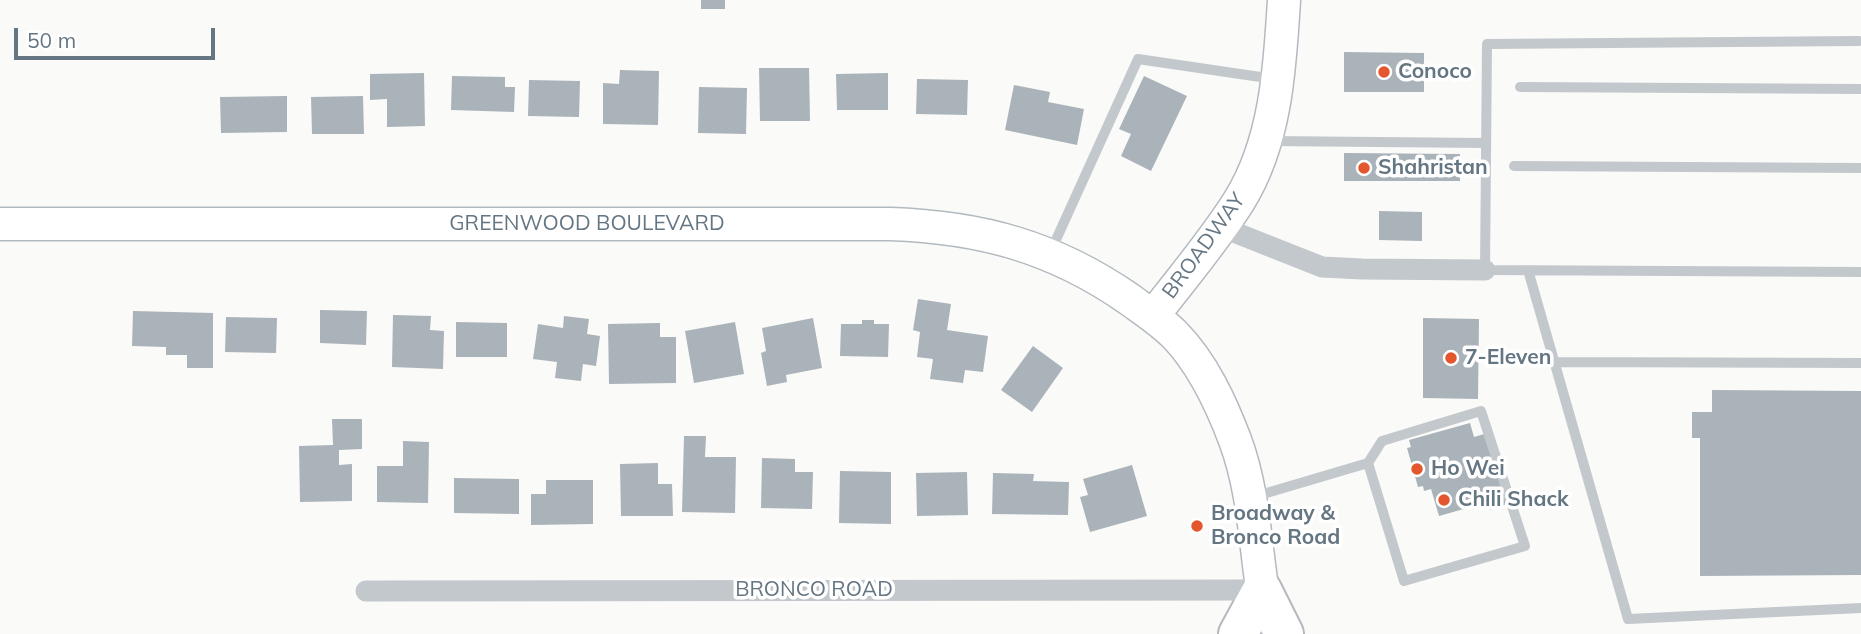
<!DOCTYPE html>
<html>
<head>
<meta charset="utf-8">
<style>
  body { margin:0 }
  #map { position:relative; width:1861px; height:634px; overflow:hidden; background:#fafaf8; font-family:Mulish,sans-serif }
  canvas { display:block }
  .scale { position:absolute; left:14px; top:28px; width:201px; height:32px; box-sizing:border-box; border:4px solid #657683; border-top:0; padding-left:9px; font-size:21px; line-height:24px; white-space:nowrap; color:#657683; -webkit-text-stroke:5px #fff; paint-order:stroke }
</style>
</head>
<body>
<div id="map">
<canvas width="1861" height="634"></canvas>
<div class="scale">50 m</div>
</div>
<script>
const ctx = document.querySelector('canvas').getContext('2d');
ctx.lineJoin = 'round';
function fill(path, color) { ctx.fillStyle = color; ctx.fill(path, 'evenodd'); }
function strokePath(path, color, width, dash) { ctx.strokeStyle = color; ctx.lineWidth = width; ctx.lineCap = dash ? 'butt' : 'round'; ctx.setLineDash(dash || []); ctx.stroke(path); }
function label(font, color, halo, rows, align = 'center') {
  ctx.font = font + ' Mulish,sans-serif'; ctx.lineWidth = 7; ctx.setLineDash([]); ctx.textBaseline = 'middle'; ctx.strokeStyle = halo; ctx.fillStyle = color; for (const [text, x, y, turn = 0] of rows) {
    ctx.save(); ctx.translate(x, y); ctx.rotate((+turn || 0) * Math.PI / 180); ctx.textAlign = isNaN(turn) ? turn : align; if (halo) ctx.strokeText(text, 0, 0); ctx.fillText(text, 0, 0); ctx.restore();
  }
}
fill(new Path2D(`
  M701 0H725V9H701Z
  M1344 52 1424 53V92H1344Z
  M759 68H809L810 121H760Z
  M620 70 659 71 658 125 603 124V83L619 84Z
  M424 73 425 126 387 127V99L370 100V74Z
  M888 73V110H837L836 74Z
  M452 76 505 77V87H515L514 112 451 110Z
  M1144 76 1187 96 1151 171 1121 156 1131 134 1119 129Z
  M917 79 968 80 967 115 916 114Z
  M529 80 580 81 579 117 528 116Z
  M1014 85 1050 92 1048 102 1084 109 1077 145 1005 130Z
  M699 87 747 88 746 134 698 133Z
  M287 96V132L221 133 220 97Z
  M363 96 364 134H312L311 97Z
  M1344 153 1460 154V181H1344Z
  M1379 211 1422 212V241L1379 240Z
  M918 299 951 304 947 330 988 336 983 372 965 370 963 383 930 379 933 359 917 357 920 332 913 330Z
  M320 310 367 311 366 345 320 343Z
  M133 311 213 313V368H187V355H166V347L132 346Z
  M393 315 431 316 430 330 444 331 443 369 392 367Z
  M564 316 589 319 587 334 600 336 596 366 583 364 581 381 555 378 557 362 533 359 538 324 563 328Z
  M226 317 277 318 276 353 225 352Z
  M813 318 822 368 786 375 787 382 767 386 761 353 766 351 762 328Z
  M1423 318 1479 319 1478 399 1423 398Z
  M862 320H874V324H889L888 357 840 356 841 324H862Z
  M456 322 507 323V357H456Z
  M735 322 744 374 694 383 685 331Z
  M660 323V337H676V383L609 384 608 324Z
  M1033 346 1063 368 1032 412 1001 390Z
  M1712 390 1861 391V575L1700 576V438H1692V412H1712Z
  M332 419H362V449L339 450V465L352 464V501L300 502 299 446 333 445Z
  M1470 423 1474 437 1488 433 1508 504 1490 510 1488 502 1439 516 1431 489 1424 491 1423 486 1418 487 1407 448 1411 447 1409 440Z
  M684 436H706L705 457H736L735 513 682 512Z
  M403 441 429 442 428 503 377 502V466H403Z
  M762 458 795 459V472H813L812 509 761 508Z
  M658 463V484H672L673 516H621L620 464Z
  M1132 465 1147 516 1090 532 1080 497 1088 495 1083 479Z
  M840 471 891 472V524L839 523Z
  M967 472 968 515 917 516 916 473Z
  M993 473 1034 474 1033 481 1069 482 1068 515 992 514Z
  M454 478 519 479V514L454 513Z
  M546 480H593V524L531 525V494H546Z`), '#aab3b9');
const secondary = new Path2D(`
  M0 224H890C981 227 1054 247 1129 299 1144 310 1161 321 1175 335 1203 364 1221 403 1235 440 1256 496 1255 555 1266 612
  M1153 316C1182 278 1214 241 1239 201 1276 142 1280 67 1284 0`);
const highway = new Path2D(`
  M1262 590 1284 634
  M1238 634 1262 590`);
strokePath(secondary, '#b3babf', 35);
strokePath(highway, '#b4b9bd', 42);
strokePath(new Path2D(`
  M1859 41 1487 44 1485 270 1861 272
  M1520 87 1861 89
  M1268 141 1486 143
  M1514 166 1861 168
  M1050 253 1138 59 1274 79
  M1528 270 1628 619 1861 608
  M1555 362 1861 363
  M1253 497 1368 463 1404 581 1525 546 1481 411 1382 441 1368 463`), '#c3c8cc', 10);
strokePath(new Path2D(`
  M1221 227 1322 267 1362 269 1485 270
  M366 591 1262 590`), '#c3c8cc', 21);
strokePath(secondary, '#fff', 32);
strokePath(highway, '#fff', 38);
for (const [x, y, r, color] of [
  [1384,72,7,"#e4572e"],
  [1364,168,7,"#e4572e"],
  [1451,358,7,"#e4572e"],
  [1417,469,7,"#e4572e"],
  [1444,500,7,"#e4572e"],
  [1197,526,7,"#e4572e"]
]) { const dot = new Path2D(); dot.arc(x, y, r, 0, 2 * Math.PI); ctx.fillStyle = color; ctx.fill(dot); strokePath(dot, '#fff', 2.5); }
label('bold 21px', '#657683', '#fff', [
  ["Conoco",1398,72],
  ["Shahristan",1378,168],
  ["7-Eleven",1465,358],
  ["Ho Wei",1431,469],
  ["Chili Shack",1458,500],
  ["Broadway &",1211,514],
  ["Bronco Road",1211,538]
], 'left');
label('21px', '#657683', '#fff', [
  ["GREENWOOD BOULEVARD",587,224],
  ["BROADWAY",1204,246,-54],
  ["BRONCO ROAD",814,590]
]);
</script>
</body>
</html>
